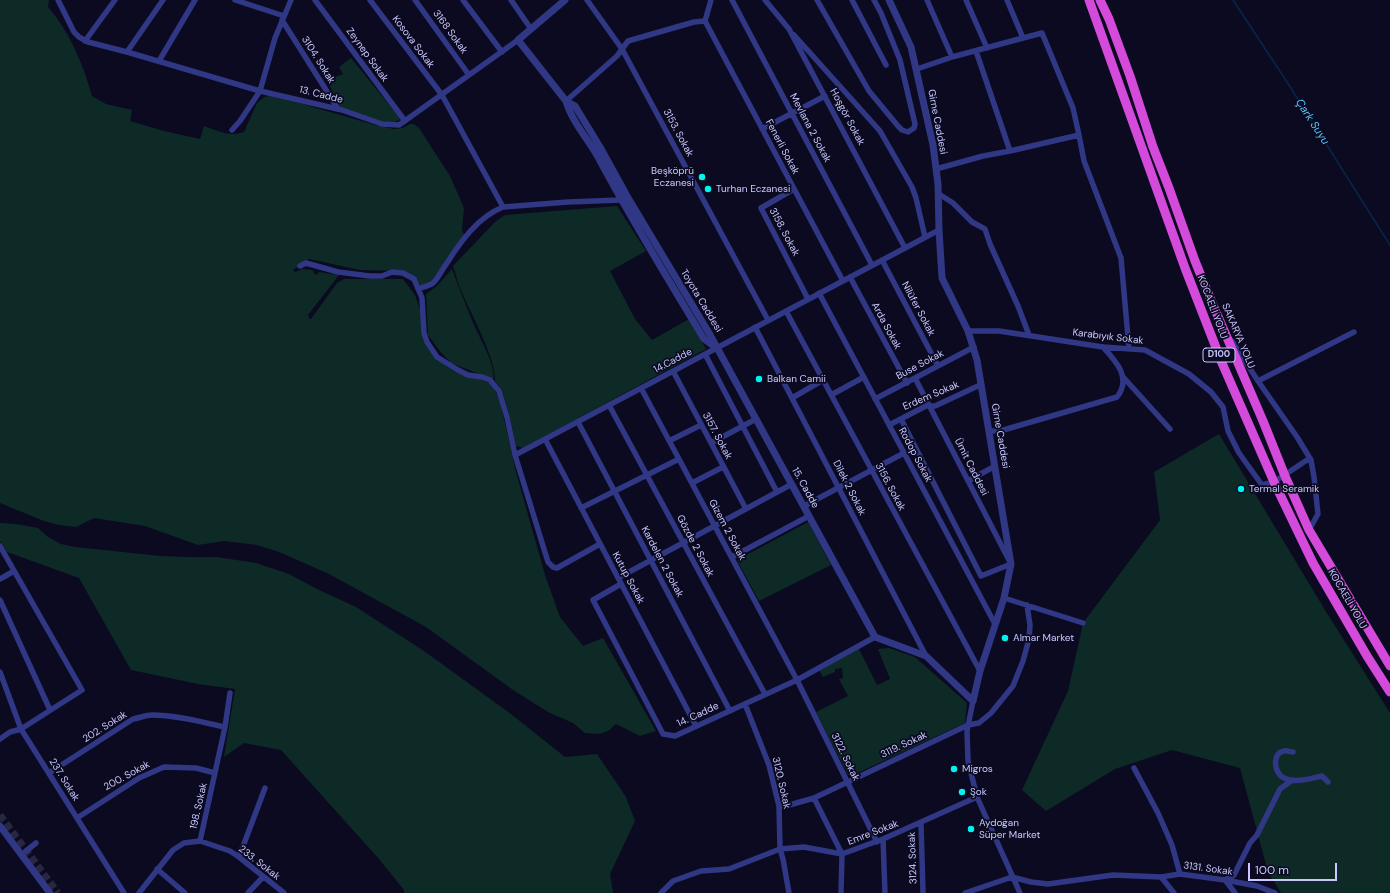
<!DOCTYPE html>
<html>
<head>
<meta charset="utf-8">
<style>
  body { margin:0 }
  #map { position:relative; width:1390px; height:893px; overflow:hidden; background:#0b0a20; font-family:"DM Sans",sans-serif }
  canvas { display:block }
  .scale { position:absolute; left:1248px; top:863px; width:89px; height:18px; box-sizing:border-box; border:2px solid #c9c9ff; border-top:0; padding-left:5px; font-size:12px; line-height:14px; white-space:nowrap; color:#c9c9ff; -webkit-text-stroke:3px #0b0a20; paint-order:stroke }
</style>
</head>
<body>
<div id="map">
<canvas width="1390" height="893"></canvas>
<div class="scale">100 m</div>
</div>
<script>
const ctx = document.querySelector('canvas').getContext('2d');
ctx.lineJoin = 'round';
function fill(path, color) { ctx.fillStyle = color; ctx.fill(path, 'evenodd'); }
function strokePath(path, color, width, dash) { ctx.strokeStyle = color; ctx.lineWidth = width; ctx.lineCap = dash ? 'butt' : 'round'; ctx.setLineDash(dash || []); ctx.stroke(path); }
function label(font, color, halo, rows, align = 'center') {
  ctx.font = font + ' "DM Sans",sans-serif'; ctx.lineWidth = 3.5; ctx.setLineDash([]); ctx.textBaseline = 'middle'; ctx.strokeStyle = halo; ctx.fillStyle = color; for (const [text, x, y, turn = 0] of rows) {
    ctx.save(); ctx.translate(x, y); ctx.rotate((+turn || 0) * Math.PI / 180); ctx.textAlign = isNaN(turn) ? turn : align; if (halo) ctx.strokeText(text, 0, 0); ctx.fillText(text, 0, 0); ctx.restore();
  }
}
fill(new Path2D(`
  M0 0H49L48 7C70 32 83 64 92 96L106 104 132 110 130 121 164 131 200 139 204 126C218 131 229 137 244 132L257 103 264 97 270 96 299 103 375 125 394 129 403 128 410 124H414L419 128 450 176 464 208 462 230 466 239 436 282 421 286 409 273 403 271 360 270 309 259 293 270 295 272 302 269 312 270 316 275 319 272 339 275 308 315 309 318 311 319 337 283 344 279H403L415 295 421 313 423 331 437 358 446 366 464 375 480 379 492 384 500 401 516 472 545 575 560 617 583 646 603 638 656 731 640 736 616 724 608 731 599 734 585 733 573 723 548 712 513 690 426 627 329 574 279 552 257 545 224 541 198 545 145 526 94 518 76 527 59 525 44 521 0 503Z
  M351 58 399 117 400 119C392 129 352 113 341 109L327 80 343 74 339 67Z
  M617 206 646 251 610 271 635 319 652 340 689 319 706 349 523 448 516 446C512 428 507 394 495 381 496 357 470 313 461 290 457 282 456 274 453 266L495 222 505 215Z
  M452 269C459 288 466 306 474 325 481 341 493 360 494 378L492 379 451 363 439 350 428 335 426 294 437 286Z
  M1219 434 1325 610 1390 713V893H1281L1268 872 1240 768 1172 750 1115 769 1046 811 1022 790 1068 691 1083 623 1160 520 1154 472Z
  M808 522 831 565 759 601 737 560Z
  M0 523 16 524 38 528 48 537 61 544 75 547 161 556 188 557H217L256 563 289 574 317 589 356 607 424 651 511 714 565 757 597 754 626 797 635 821 610 874 613 893H404V890L379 859 281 750 244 743 224 757 235 689 198 684 131 670 79 578 7 552 0 541Z
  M889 648 915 657 967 703 965 723 851 776 848 775 816 712 848 696 839 679 843 678 842 668 835 669V672L823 677 819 670 859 649 877 685 890 679 878 649Z`), '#0d2a26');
strokePath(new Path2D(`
  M1233 0 1287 82 1390 245`), '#062343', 2);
strokePath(new Path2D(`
  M0 815 58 893`), '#282741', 7, [7, 3.5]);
strokePath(new Path2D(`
  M58 0 74 32 79 37 88 42 127 52 260 91 342 110 382 124 399 125 518 40
  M235 0 284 16
  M315 0 405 121
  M370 0 442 95 503 207 568 202 621 200 623 198
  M415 0 469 75
  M463 0 502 52
  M511 0 531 29
  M587 0 622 49 768 320
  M732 0 872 265
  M765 0 789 29 905 248
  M817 0 869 91 898 126 902 130 908 132 914 128 915 124 900 60 881 13 874 0
  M852 0 886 65
  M927 0 952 57
  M966 0 987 48
  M282 20 338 109
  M705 21 843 281
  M794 35 880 131 912 187 916 198 925 237
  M85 41 115 0
  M976 51 1010 151 1079 135 1073 108 1042 33 1023 38
  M127 52 163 0
  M159 61 195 0
  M917 69 952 57 1023 38 1007 0
  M566 101 617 56 628 41 694 22 705 21 711 0
  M762 129 825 96
  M232 130 240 121 260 91 275 38 291 0
  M1079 135 1084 161 1121 258 1129 349
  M936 169 983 156 1010 151
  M794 189 761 208 808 299
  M939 194 953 203 972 222 985 229 990 244 1018 306 1029 335
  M882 260 938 366
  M300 266 306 263 338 272 370 276H382L392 272 403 273 414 279 422 298 424 333 427 342 437 357 458 370 468 375 482 377 490 380 499 391 507 417 515 455 548 562 553 567 557 568 600 544
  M850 277 907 383
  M418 289C423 287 429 286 433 283 439 278 442 269 447 263 461 241 478 217 503 207
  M819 293 995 624
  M786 311 980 671
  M755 327 926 656
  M968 331H999L1103 347 1145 350 1189 374 1211 392 1223 407 1228 431 1239 453 1262 485 1274 482 1310 458
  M1232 341 1258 381 1297 437 1311 460 1314 477 1318 514 1309 530
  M705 354 777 492
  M673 371 746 509
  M1124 378 1170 429
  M1258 381 1354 332
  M641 388 797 680 877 842
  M831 395 864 377
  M792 398 823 380
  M875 399 974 347
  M609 405 765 694
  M901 419 981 576 1011 564 915 378
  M578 422 730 711
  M889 425 926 406H935L980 385
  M989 431H1000L1117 397C1132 378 1116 361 1103 347
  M545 439 696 726
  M669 441 701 425
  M711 443 756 419
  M515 455 939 230
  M968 481 995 466
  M692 483 723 467
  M804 506 904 453
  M581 508 679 459
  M0 546 82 690 21 729 10 732 0 739
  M732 557 809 516
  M618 578 792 484
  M0 579 14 571
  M621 584 593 600 663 734 675 736 797 680 875 637
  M1004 598 1083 623
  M0 600 50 710
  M0 672 21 729 124 893
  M973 701 967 731 968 761 977 797 1020 893
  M745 704 769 765 779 806 780 849 783 859 789 893
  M1293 752C1290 752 1286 750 1284 751 1273 753 1274 768 1280 775 1281 777 1288 780 1291 780 1300 782 1313 778 1322 776L1328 782
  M1134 768 1158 813 1172 845 1180 874
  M49 773 133 719C139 718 146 715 152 715 176 715 201 722 225 727
  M814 798 842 854 841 893
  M779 806H786L814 798 968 725 979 723 991 713 1013 686 1023 661 1029 639 1030 625 1027 605
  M77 818 139 778 164 767 196 768 215 773
  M921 823 923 893
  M883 839 885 893
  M200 841 230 851 239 857 284 893
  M26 851 36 843
  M239 857 265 788
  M157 869 185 893
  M1012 877 1031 882 1048 884 1113 875 1161 877 1180 874 1225 880 1257 886 1275 893
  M1161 877 1174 893
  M139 893 173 850 184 843 200 841 225 727 230 693
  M248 893 263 877
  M661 893 673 881 701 871 729 869 780 849 804 847 842 854 883 839 977 797
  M965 893 1012 877
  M1235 893 1225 880 1234 875 1250 843 1257 835 1280 789 1291 781`), '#303784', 5.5);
strokePath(new Path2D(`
  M565 0 518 40 566 101C572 122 588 139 598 157 631 219 668 279 704 339L715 347
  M889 0 911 47 933 145 938 184 939 230 942 278 968 331 977 360 1011 564 1004 598 980 671 973 701
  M566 101 575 106 600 147 627 196 709 333 875 637 926 656 973 701
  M0 826 50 893`), '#303784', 7);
strokePath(new Path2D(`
  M1089 0 1185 268 1222 363 1274 482 1313 563 1367 656 1390 692
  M1100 0 1109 19 1130 76 1153 147 1169 188 1195 261 1213 305 1263 421 1285 476 1309 530 1390 666`), '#d44ada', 9);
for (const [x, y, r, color] of [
  [702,177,4,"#00f4ef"],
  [708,189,4,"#00f4ef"],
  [759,379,4,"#00f4ef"],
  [1241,489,4,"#00f4ef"],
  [1005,638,4,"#00f4ef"],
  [954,769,4,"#00f4ef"],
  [962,792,4,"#00f4ef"],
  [971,829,4,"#00f4ef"]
]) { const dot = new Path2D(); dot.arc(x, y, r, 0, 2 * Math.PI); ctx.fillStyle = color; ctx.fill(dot); strokePath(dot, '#0b0a20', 1.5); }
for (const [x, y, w] of [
  [1219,355,32]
]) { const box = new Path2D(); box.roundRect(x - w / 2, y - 7, w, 14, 3); ctx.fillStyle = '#0b0a20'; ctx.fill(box); strokePath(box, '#c9c9ff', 1); }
label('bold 9px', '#c9c9ff', null, [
  ["D100",1219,355]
]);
label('10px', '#c9c9ff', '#0b0a20', [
  ["3168 Sokak",450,32,54],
  ["Kosova Sokak",413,42,53],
  ["Zeynep Sokak",367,55,54],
  ["3104. Sokak",318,60,58],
  ["13. Cadde",321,95,14],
  ["Hoşgör Sokak",847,117,62],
  ["Girne Caddesi",937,122,79],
  ["Mevlana 2 Sokak",810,128,62],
  ["3153. Sokak",678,133,62],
  ["Fenerli Sokak",782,147,62],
  ["3158. Sokak",784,232,62],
  ["Toyota Caddesi",701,301,59],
  ["KOCAELİ YOLU",1212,307,69],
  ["Nilüfer Sokak",918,309,62],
  ["Arda Sokak",886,326,62],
  ["SAKARYA YOLU",1238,336,67],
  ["Karabıyık Sokak",1108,337,7],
  ["14.Cadde",673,361,-28],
  ["Buse Sokak",920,365,-28],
  ["Erdem Sokak",931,396,-23],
  ["3157. Sokak",717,436,62],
  ["Girne Caddesi",1000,436,80],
  ["Rodop Sokak",915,455,62],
  ["Ümit Caddesi",971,467,63],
  ["3156. Sokak",890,487,62],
  ["15. Cadde",805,488,61],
  ["Dilek 2 Sokak",849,488,63],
  ["Gizem 2 Sokak",727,530,62],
  ["Gözde 2 Sokak",695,546,62],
  ["Kardelen 2 Sokak",662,562,62],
  ["Kutup Sokak",628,578,62],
  ["KOCAELİ YOLU",1347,599,60],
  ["14. Cadde",698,715,-25],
  ["202. Sokak",105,727,-32],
  ["3119. Sokak",904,745,-25],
  ["3122. Sokak",845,757,64],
  ["200. Sokak",127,776,-29],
  ["237. Sokak",64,780,58],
  ["3120. Sokak",781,783,77],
  ["198. Sokak",199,806,-77],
  ["Emre Sokak",873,833,-21],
  ["3124. Sokak",913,858,-92],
  ["233. Sokak",259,863,38],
  ["3131. Sokak",1208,869,8]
]);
label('10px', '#c9c9ff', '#0b0a20', [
  ["Beşköprü",694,171,"right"],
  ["Eczanesi",694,183,"right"],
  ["Turhan Eczanesi",716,189],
  ["Balkan Camii",767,379],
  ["Termal Seramik",1249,489],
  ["Almar Market",1013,638],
  ["Migros",962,769],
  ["Şok",970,792],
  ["Aydoğan",979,823],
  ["Süper Market",979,835]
], 'left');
label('italic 11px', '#57c5ff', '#0b0a20', [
  ["Çark Suyu",1312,122,57]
]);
</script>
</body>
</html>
